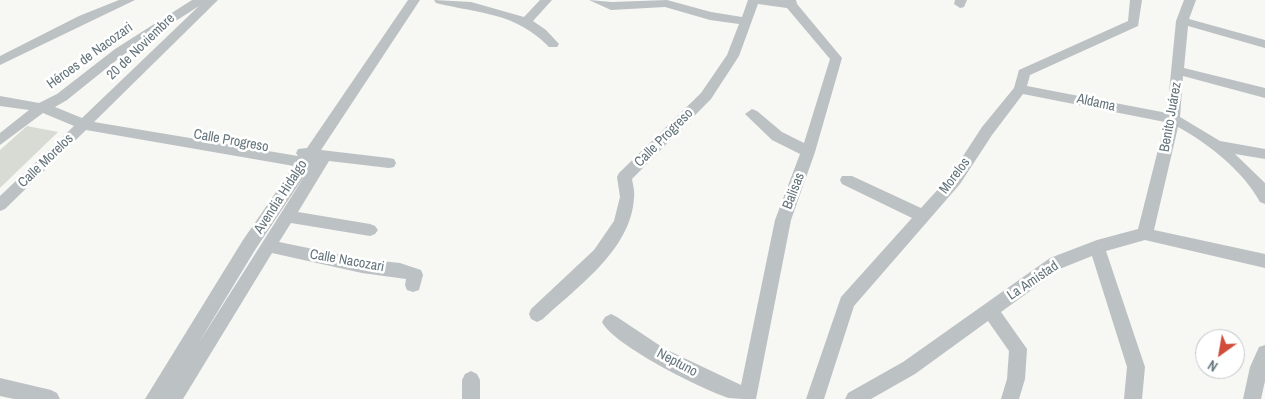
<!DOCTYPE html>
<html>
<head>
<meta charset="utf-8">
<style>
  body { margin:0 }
  #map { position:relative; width:1265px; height:399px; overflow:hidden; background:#f7f7f4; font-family:"Archivo Narrow",sans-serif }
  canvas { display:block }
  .north { position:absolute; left:1195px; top:329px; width:50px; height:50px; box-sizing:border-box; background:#fff; border:1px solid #c1c8cb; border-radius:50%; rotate:212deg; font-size:14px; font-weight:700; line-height:20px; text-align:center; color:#65757c }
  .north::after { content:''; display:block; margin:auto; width:18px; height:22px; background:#d14c3b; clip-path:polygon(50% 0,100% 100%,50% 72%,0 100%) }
</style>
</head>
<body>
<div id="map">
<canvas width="1265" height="399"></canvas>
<div class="north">N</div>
</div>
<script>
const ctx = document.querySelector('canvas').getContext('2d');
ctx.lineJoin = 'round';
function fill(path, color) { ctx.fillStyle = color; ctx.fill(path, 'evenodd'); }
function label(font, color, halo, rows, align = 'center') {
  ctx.font = font + ' "Archivo Narrow",sans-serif'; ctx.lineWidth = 5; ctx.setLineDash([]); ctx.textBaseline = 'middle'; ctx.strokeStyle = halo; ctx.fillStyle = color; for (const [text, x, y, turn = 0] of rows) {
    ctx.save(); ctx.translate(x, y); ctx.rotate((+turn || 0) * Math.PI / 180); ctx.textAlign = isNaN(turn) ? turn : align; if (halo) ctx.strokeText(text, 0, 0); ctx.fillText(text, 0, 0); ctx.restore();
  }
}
fill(new Path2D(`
  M27 126 58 132 0 188V150Z`), '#d7dbd4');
fill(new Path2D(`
  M119 0H135L0 65V56L79 16Z
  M192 0H218L94 122 298 156 296 153 298 149 307 148 408 0H420L321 150 389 158 394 159 396 163 394 167 389 168 329 161 298 212 370 224 375 226 378 230 375 234 370 236 291 223 279 242 362 259 400 263 421 270 423 275 419 290 413 292 407 290 405 285 406 279 362 273 272 253 183 399H145L243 240 294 166 86 130 5 209 0 211V196L74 126 43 113 0 145V133L29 110 0 106V96L39 103 57 94 115 49ZM199 6 82 118 55 107 67 100 123 55ZM309 169 198 344 255 250Z
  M434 0 471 2 524 17 540 0H552L533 21 546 30 559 44 557 47H549C515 12 480 14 436 3Z
  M589 0 612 2 667 0 711 12 742 17 748 0H796L797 4 842 58 815 152 791 220 756 399C748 399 737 399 729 398 703 390 613 345 602 322L605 317 611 314 617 317 665 349 741 385 775 220 800 154 772 140 745 114 752 109 757 111 782 132 804 143 830 59 787 8 758 4 739 56 711 99 632 179C633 185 635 192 634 198 631 250 577 287 543 319L537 322 531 319 529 314 531 309 594 250 614 221 620 197 617 177 619 173 701 93 727 55 739 24 710 20 665 7 611 10Z
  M955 0H967L964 7 960 8 954 4Z
  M1130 0H1142L1138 26 1030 75 1027 86 1167 113 1176 21 1184 0H1196L1189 19 1265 40V48L1188 26 1184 68 1265 88V98L1183 76 1180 117 1220 141 1265 149V159L1235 154 1265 183V204L1260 202C1243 171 1209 144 1178 127L1154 230 1265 254V268L1145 240 1106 251 1145 367 1142 399H1124L1127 367 1092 256 1062 268 1001 312 1027 349 1025 379 1019 399H1001L1007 379 1009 351 988 321 915 374 871 399H845L848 393 903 362 1050 258 1097 240 1138 229 1165 122 1023 94 992 135 960 184 854 306 824 399H806L841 297 912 218 842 184 840 180 842 176H852L921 208 950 176 982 127 1014 88 1019 70 1128 21Z
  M1265 345V381L1261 399H1243L1250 367 1259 347Z
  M471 371 477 374 480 380V399H462V380L465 374Z
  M0 378 51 390 57 393 60 399H14L0 396Z`), '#bcc1c4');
label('14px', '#65757c', '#fff', [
  ["20 de Noviembre",141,47,-44],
  ["Héroes de Nacozari",90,56,-36],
  ["Aldama",1096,103,12],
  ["Benito Juárez",1171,117,-80],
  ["Calle Progreso",664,138,-45],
  ["Calle Progreso",231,141,10],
  ["Calle Morelos",46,161,-44],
  ["Morelos",955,176,-53],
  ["Balisas",794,191,-69],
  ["Avendia Hidalgo",281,197,-57],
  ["Calle Nacozari",347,261,10],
  ["La Amistad",1033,281,-34],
  ["Neptuno",677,363,28]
]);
</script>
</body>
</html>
